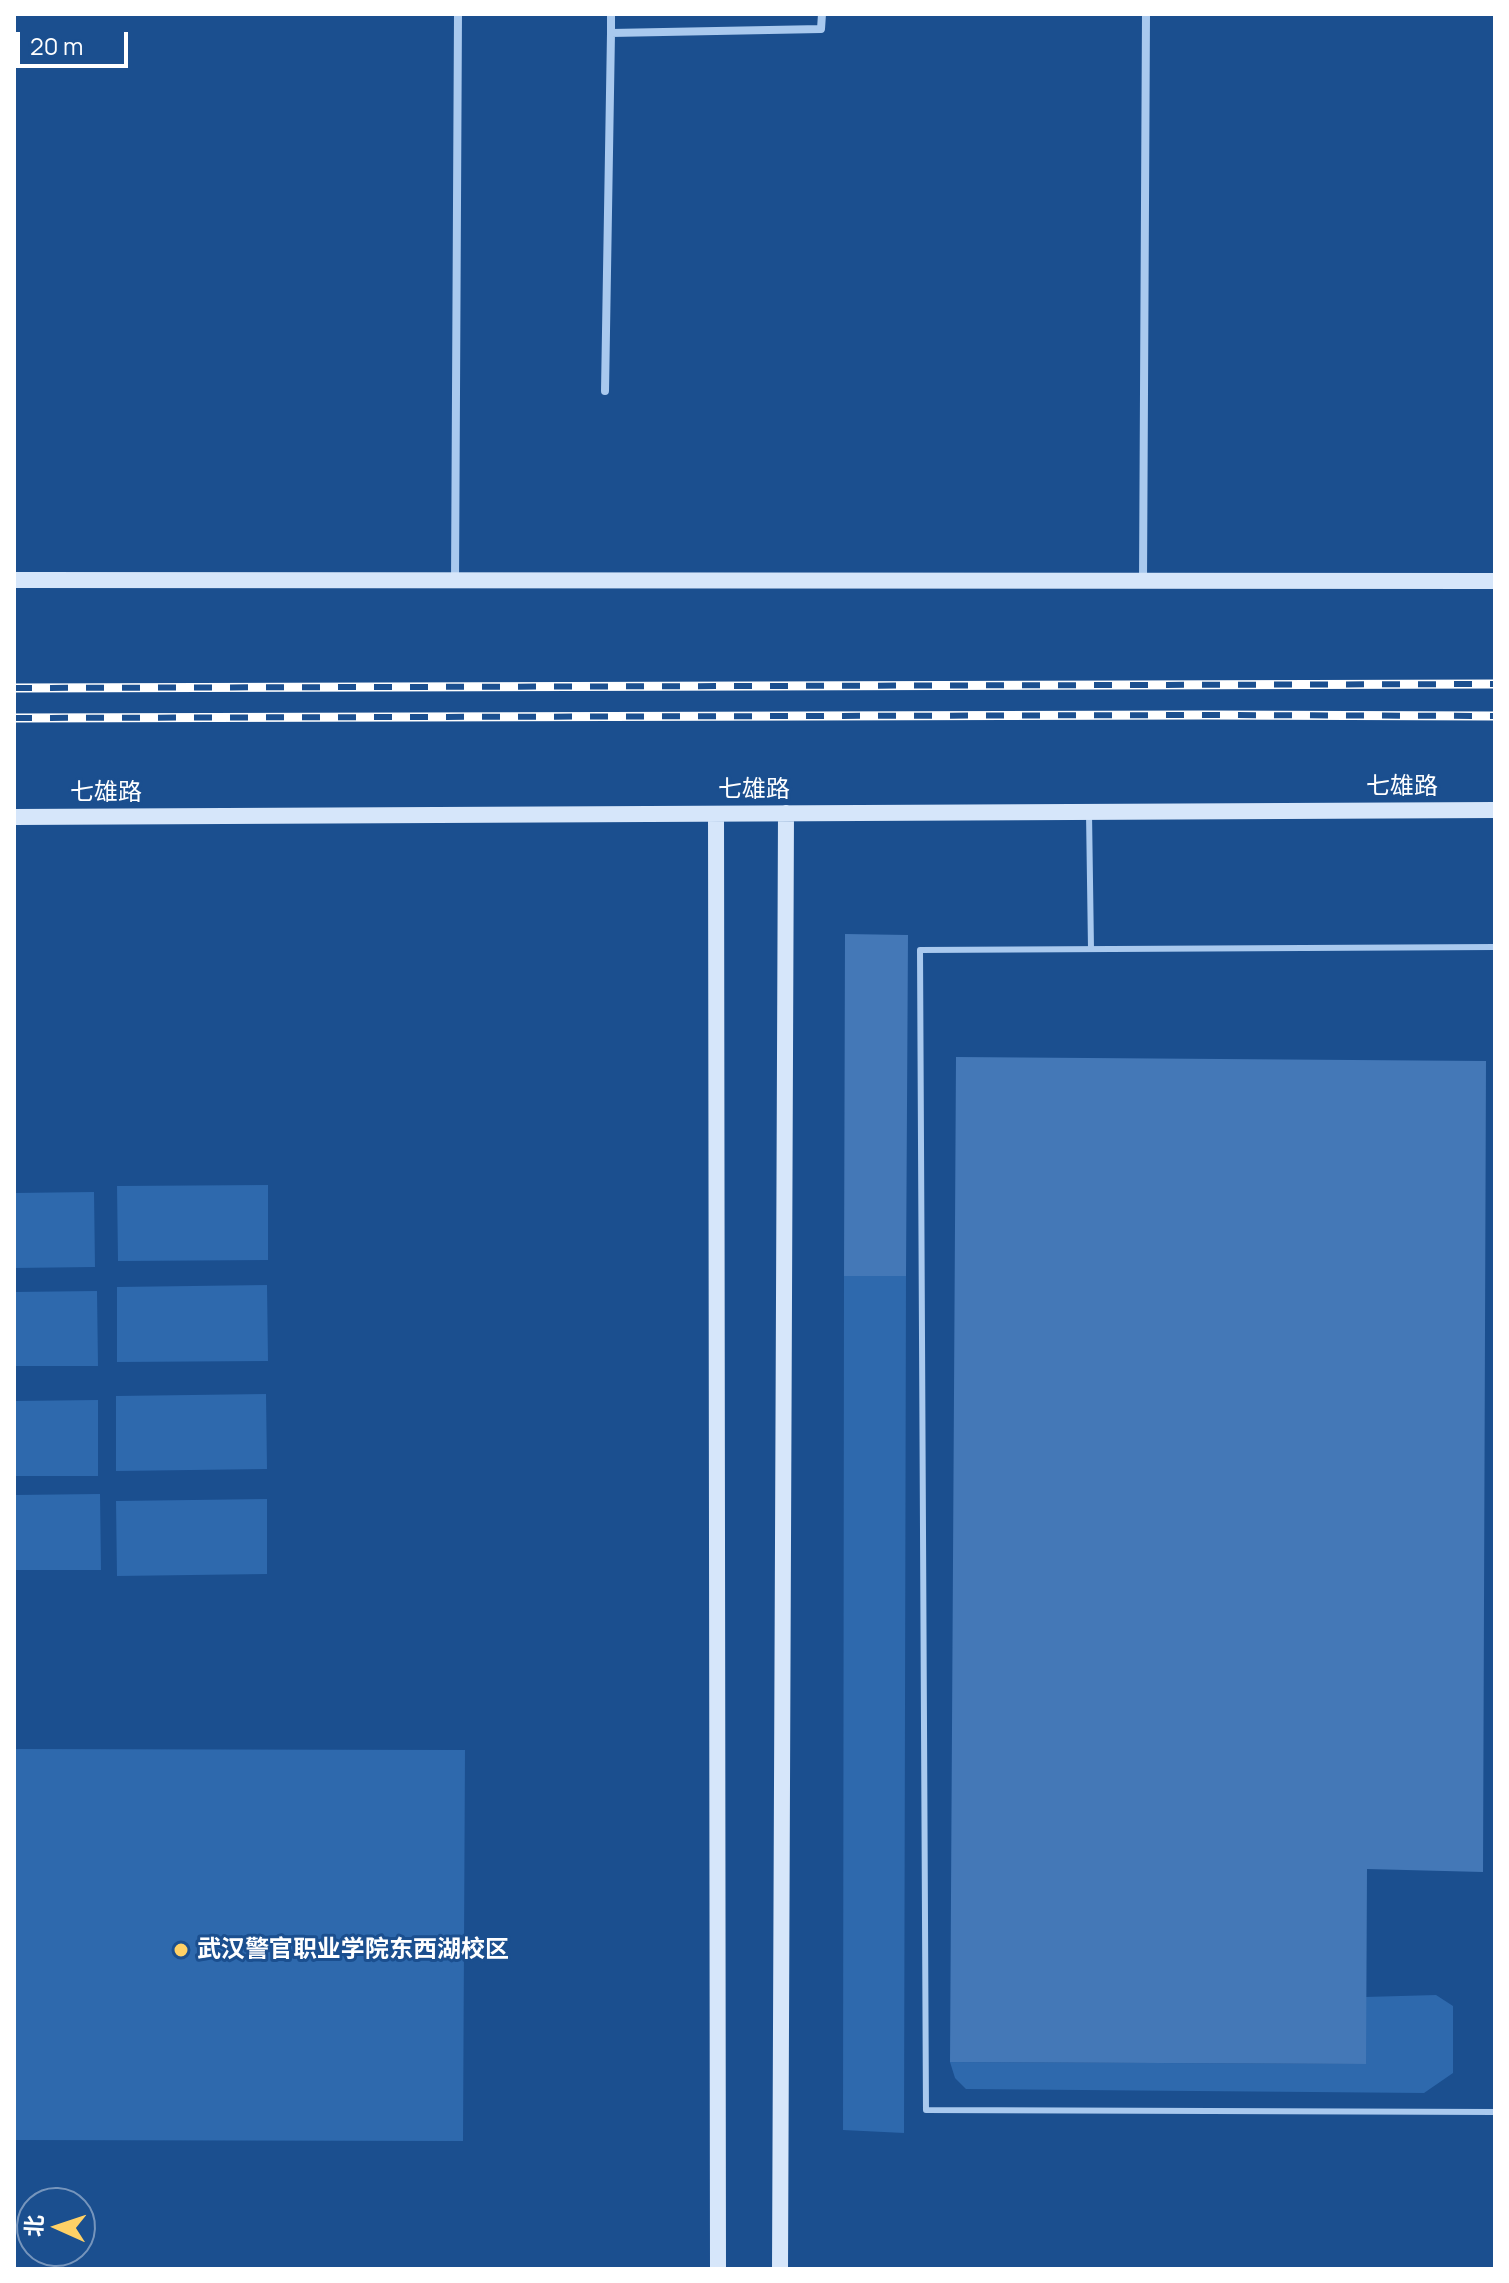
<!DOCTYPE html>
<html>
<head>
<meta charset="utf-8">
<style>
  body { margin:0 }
  #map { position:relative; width:1509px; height:2283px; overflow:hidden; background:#1b4f8f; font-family:Manrope,"Noto Sans SC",sans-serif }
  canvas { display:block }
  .frame { position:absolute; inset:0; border:16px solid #fff; pointer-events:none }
  .north { position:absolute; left:16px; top:2187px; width:80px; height:80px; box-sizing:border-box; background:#1b4f8f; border:2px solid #7695bc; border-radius:50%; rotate:273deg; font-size:22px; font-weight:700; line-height:32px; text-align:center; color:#fff }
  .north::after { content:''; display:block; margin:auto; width:28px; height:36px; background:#ffd166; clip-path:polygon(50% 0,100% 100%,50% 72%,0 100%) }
  .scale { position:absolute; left:16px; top:32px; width:112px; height:36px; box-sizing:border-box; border:4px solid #fff; border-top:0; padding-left:10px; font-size:24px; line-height:28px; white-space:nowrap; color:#fff; -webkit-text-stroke:6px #1b4f8f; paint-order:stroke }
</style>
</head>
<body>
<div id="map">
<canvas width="1509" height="2283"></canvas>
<div class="frame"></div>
<div class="north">北</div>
<div class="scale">20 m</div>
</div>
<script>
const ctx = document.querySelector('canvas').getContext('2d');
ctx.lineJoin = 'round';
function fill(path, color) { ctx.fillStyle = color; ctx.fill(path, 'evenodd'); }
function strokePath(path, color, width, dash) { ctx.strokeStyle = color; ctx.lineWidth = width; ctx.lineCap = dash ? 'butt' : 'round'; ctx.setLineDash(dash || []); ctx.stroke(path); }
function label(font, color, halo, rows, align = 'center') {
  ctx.font = font + ' Manrope,"Noto Sans SC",sans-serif'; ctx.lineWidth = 6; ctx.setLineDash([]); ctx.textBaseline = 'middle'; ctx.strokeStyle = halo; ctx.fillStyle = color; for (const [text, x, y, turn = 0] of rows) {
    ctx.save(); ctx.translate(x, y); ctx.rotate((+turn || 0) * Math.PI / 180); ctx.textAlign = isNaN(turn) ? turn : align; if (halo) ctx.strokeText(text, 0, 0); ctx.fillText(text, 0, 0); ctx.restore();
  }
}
fill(new Path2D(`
  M268 1185V1260L118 1261 117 1186Z
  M94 1192 95 1267 14 1268V1193Z
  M844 1276H906L904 2133 843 2130Z
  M267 1285 268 1361 117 1362V1287Z
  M97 1291 98 1366H14V1292Z
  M266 1394 267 1469 116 1471V1396Z
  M98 1400V1476H14V1401Z
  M100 1494 101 1570H14V1495Z
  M267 1499V1574L117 1576 116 1501Z
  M14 1749 465 1750 463 2141 14 2140Z
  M1436 1995 1453 2006V2073L1424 2093 966 2089 955 2078 950 2062 1365 2064V1997Z`), '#2e69ad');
fill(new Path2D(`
  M845 934 908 935 906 1276H844Z
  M956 1057 1486 1061 1483 1872 1367 1869 1366 2064 950 2062Z`), '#4478b7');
strokePath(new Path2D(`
  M1089 813 1091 949
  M1495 947 920 950 926 2110 1495 2112`), '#a9c9ee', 6);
strokePath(new Path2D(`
  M611 33V14
  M605 391 611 33 821 29 822 14
  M1143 580 1146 14
  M455 581 458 14`), '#a9c9ee', 8);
strokePath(new Path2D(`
  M14 580 1495 581
  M716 814 718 2269
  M14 817 1495 810
  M780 2269 786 813`), '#d6e6fa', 16);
const rail = new Path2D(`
  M14 688 1495 684
  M14 718 1203 715 1495 716`);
strokePath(rail, '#fff', 9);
strokePath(rail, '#1b4f8f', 6, [18]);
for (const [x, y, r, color] of [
  [181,1950,8,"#ffd166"]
]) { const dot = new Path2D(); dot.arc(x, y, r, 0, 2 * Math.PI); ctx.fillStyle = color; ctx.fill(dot); strokePath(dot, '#1b4f8f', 3); }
label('24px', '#fff', '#1b4f8f', [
  ["七雄路",1402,787],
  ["七雄路",754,790],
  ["七雄路",106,793]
]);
label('bold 24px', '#fff', '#1b4f8f', [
  ["武汉警官职业学院东西湖校区",197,1950]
], 'left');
</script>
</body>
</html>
